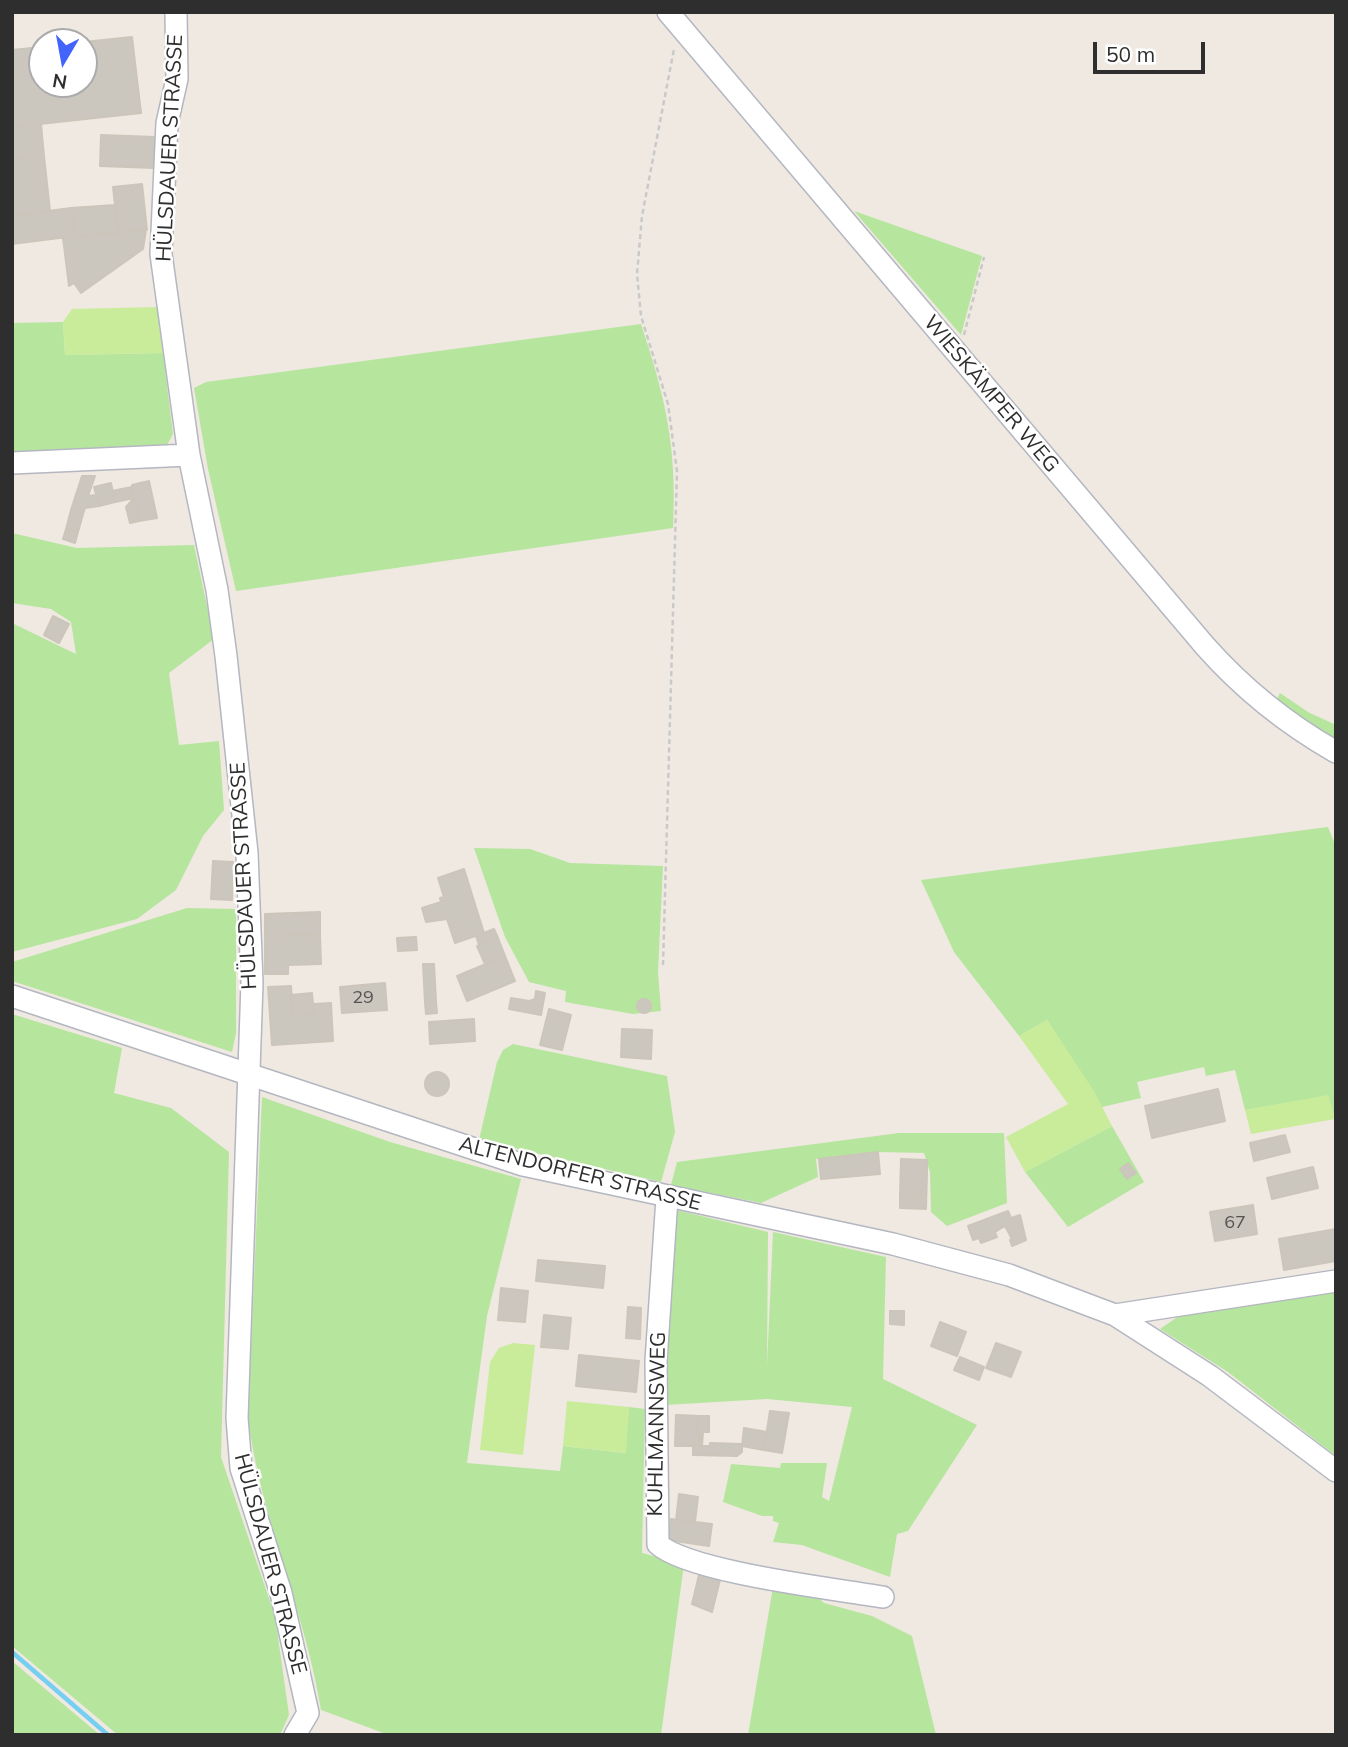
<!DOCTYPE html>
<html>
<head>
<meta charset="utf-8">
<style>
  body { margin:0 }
  #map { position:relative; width:1348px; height:1747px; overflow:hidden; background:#efe9e1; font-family:Mulish,sans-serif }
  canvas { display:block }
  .frame { position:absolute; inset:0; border:14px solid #2e2e2e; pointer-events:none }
  .north { position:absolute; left:28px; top:28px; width:70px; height:70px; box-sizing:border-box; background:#fff; border:2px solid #ababab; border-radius:50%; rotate:190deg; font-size:19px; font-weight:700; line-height:28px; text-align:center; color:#2e2e2e }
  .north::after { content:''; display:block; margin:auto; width:24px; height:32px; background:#4264fb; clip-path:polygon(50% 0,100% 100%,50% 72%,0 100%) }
  .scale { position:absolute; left:1093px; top:42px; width:112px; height:32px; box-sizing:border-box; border:4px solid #2e2e2e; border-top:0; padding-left:9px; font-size:21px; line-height:24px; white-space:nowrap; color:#2e2e2e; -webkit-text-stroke:5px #fff; paint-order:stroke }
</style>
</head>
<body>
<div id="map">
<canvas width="1348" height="1747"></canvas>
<div class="frame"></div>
<div class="north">N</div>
<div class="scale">50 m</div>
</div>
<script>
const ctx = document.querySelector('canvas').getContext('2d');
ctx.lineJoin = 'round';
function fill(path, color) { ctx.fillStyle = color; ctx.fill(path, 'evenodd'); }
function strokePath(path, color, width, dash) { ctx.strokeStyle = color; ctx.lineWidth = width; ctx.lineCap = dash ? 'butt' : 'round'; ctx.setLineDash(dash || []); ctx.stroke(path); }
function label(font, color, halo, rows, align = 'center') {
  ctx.font = font + ' Mulish,sans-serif'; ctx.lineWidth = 5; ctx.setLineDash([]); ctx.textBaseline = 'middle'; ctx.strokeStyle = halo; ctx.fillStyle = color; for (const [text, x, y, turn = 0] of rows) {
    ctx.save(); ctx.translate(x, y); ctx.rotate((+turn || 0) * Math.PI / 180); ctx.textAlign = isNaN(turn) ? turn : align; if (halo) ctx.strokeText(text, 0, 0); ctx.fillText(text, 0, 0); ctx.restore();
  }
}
fill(new Path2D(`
  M854 211 982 256 961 335Z
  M63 322 65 355 163 353 173 434 167 445 12 452V323Z
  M641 324C666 400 677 447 673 528L236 591 208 469 194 388 206 382Z
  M12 533 77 548 194 545 214 639 169 673 179 745 219 741 224 810 203 836 176 890 137 919 12 952V623L76 654 71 622 51 609 12 603Z
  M1280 693 1308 712 1336 725V745L1274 705Z
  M1328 827 1336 847 1335 1119 1328 1096 1245 1110 1235 1070 1206 1076 1204 1067 1137 1082 1141 1098 1102 1107 1047 1020 1019 1036 954 952 921 880Z
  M474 848 530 849 570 863 663 866 658 972 661 1011 633 1014 565 1002 566 991 529 982 505 937Z
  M187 908 236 909V1033L232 1052 12 981V962Z
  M12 1014 122 1048 114 1093 171 1108 229 1152 221 1457 275 1616 289 1715 280 1735H118L12 1646Z
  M513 1044 667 1076 675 1132 661 1182 479 1140 497 1062 503 1050Z
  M262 1097 390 1142 521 1179 487 1316 467 1463 560 1471 563 1446 625 1453 629 1407 645 1409 642 1553 684 1564 661 1735H389L321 1710C305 1610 260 1517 248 1417Z
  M1112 1126 1144 1182 1068 1227 1025 1172Z
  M899 1133H1004L1007 1203 947 1226 931 1212 930 1172 924 1153 878 1152 816 1159 818 1177 761 1203 671 1185 677 1162Z
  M676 1210 768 1232 767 1366 773 1232 886 1257 883 1379 977 1425 908 1531 897 1534 890 1577 802 1545 773 1542 779 1523 773 1521V1516H762L723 1502 731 1464 780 1468 781 1463H827L822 1497 829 1501 852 1407 767 1399 665 1405Z
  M1336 1289V1456L1228 1372 1160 1329 1179 1316Z
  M773 1587 813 1593 824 1603 872 1616 912 1636 936 1735H748Z
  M12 1661 100 1735H12Z`), '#b6e59e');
fill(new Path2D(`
  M157 307 163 353 65 355 63 322 72 309Z
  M1047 1020 1094 1091 1112 1126 1025 1172 1006 1137 1068 1104 1019 1036Z
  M1328 1095 1335 1119 1251 1134 1245 1110Z
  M513 1343 535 1345 523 1455 480 1450 490 1362 499 1348Z
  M567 1401 629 1407 626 1453 563 1446Z`), '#c9ec9a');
strokePath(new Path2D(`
  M12 1652 108 1735`), '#75cff0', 4.5);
const building = new Path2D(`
  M132 37 141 113 12 127V50L42 47V84H84V42Z
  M41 124 44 156 12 159V127Z
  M101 135 155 137 154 168 100 166Z
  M44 156 50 211 12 216V159Z
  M142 184 147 230 118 232 113 187Z
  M115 205 118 232 75 236 71 208Z
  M71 208 75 236 12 244V216Z
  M146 230 143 249 81 293 74 283 69 286 63 238Z
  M82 476H95L88 496 96 495 99 506 85 508 83 514 71 510Z
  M149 481 157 518 139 521 132 485Z
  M111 483 115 502 99 506 94 487Z
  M132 487 134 498 115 502 112 491Z
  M134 498 139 521 130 523 126 507Z
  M71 510 83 514 78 532 66 529Z
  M66 529 78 532 75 543 63 539Z
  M53 616 69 624 59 643 44 635Z
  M213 861 233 862 232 900 211 899Z
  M464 869 484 933 455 943 447 919 426 922 422 908 441 902 440 898 444 897 438 878Z
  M320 912V935L265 936V914Z
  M494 929 498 938 479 945 476 936Z
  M320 935 321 964 288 965V974H265V936Z
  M416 937 417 950 398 951 397 938Z
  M498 938 505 956 485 964 477 946Z
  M505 956 515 981 467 1001 457 976Z
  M423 964H434L436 1002 425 1003Z
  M385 983 387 1010 342 1013 340 987Z
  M291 986 293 1016 314 1015 313 1004 331 1003 333 1041 272 1045 268 987Z
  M536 991 545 993 541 1015 509 1009 511 998 529 1001 535 999Z
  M312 993 314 1015 293 1016 291 995Z
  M637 1006a7 7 0 1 1 14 0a7 7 0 1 1-14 0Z
  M436 1002 437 1013 426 1014 425 1003Z
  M549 1009 571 1015 562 1050 540 1045Z
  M474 1019 475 1041 430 1044 429 1022Z
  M622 1029 652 1030 651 1059 621 1057Z
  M425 1084a12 12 0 1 1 24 0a12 12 0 1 1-24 0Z
  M1218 1089 1225 1121 1152 1138 1145 1106Z
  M1285 1135 1290 1152 1254 1161 1250 1143Z
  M878 1152 880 1174 821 1179 819 1159Z
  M901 1159 927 1160V1172H922V1197H900Z
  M1128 1163 1136 1173 1127 1179 1120 1169Z
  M1313 1167 1318 1188 1272 1199 1267 1178Z
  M922 1172H927L926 1209 900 1208V1197H922Z
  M1253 1205 1257 1234 1215 1241 1210 1212Z
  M1008 1211 1011 1218 1020 1215 1026 1240 1012 1246 1010 1240 1012 1239 1005 1226 995 1232 997 1237 981 1243 979 1238 973 1240 968 1226Z
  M1336 1229V1261L1284 1270 1279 1239Z
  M538 1260 605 1266 603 1288 536 1281Z
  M501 1288 528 1291 525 1322 498 1320Z
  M628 1307 641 1308 640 1339 626 1338Z
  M890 1311H904V1325L890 1324Z
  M544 1315 571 1318 568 1349 541 1347Z
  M940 1322 966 1332 957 1356 931 1346Z
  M996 1343 1021 1352 1011 1377 986 1368Z
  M579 1355 639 1361 636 1392 576 1386Z
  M960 1357 984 1367 979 1380 954 1370Z
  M770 1411 789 1413 782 1453 764 1450Z
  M676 1415 700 1416H697V1433H700L699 1446H675Z
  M697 1416H709V1432H703L702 1446H699L700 1433H697Z
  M744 1428 767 1432 764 1450 742 1446Z
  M710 1443 742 1444V1452L737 1456 693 1455V1446H710Z
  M679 1494 698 1497 695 1522 676 1520Z
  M671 1519 712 1524 709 1546 668 1540Z
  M699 1575 720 1580 712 1612 692 1604Z`);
fill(building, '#cbc7bf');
strokePath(building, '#cbc5ba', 2);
const minor = new Path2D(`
  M176 12 177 79 167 123 161 254 189 455 217 590 226 656 247 853 252 983 237 1418 241 1468 281 1593 308 1713 295 1735
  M668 12 1205 646C1244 690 1285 723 1336 752
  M12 463 189 455
  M12 996 523 1165 893 1244 1009 1275 1115 1315 1210 1376 1336 1471
  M667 1198 656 1361 658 1544C688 1572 836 1589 883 1597
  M1115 1315 1336 1281`);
strokePath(minor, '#b4b7c1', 24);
strokePath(new Path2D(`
  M964 335 984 257
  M663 965 677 471 668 404 641 316 637 274 642 216 674 49`), '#c9c9c9', 2.5, [5, 3.5]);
strokePath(minor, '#fff', 21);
label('18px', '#555452', null, [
  ["29",363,998],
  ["67",1235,1223]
]);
label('21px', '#2e2e2e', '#fff', [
  ["HÜLSDAUER STRASSE",170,148,-87],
  ["WIESKÄMPER WEG",991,394,50],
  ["HÜLSDAUER STRASSE",244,876,-93],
  ["ALTENDORFER STRASSE",580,1174,14],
  ["KUHLMANNSWEG",657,1424,-89],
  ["HÜLSDAUER STRASSE",270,1564,75]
]);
</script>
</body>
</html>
